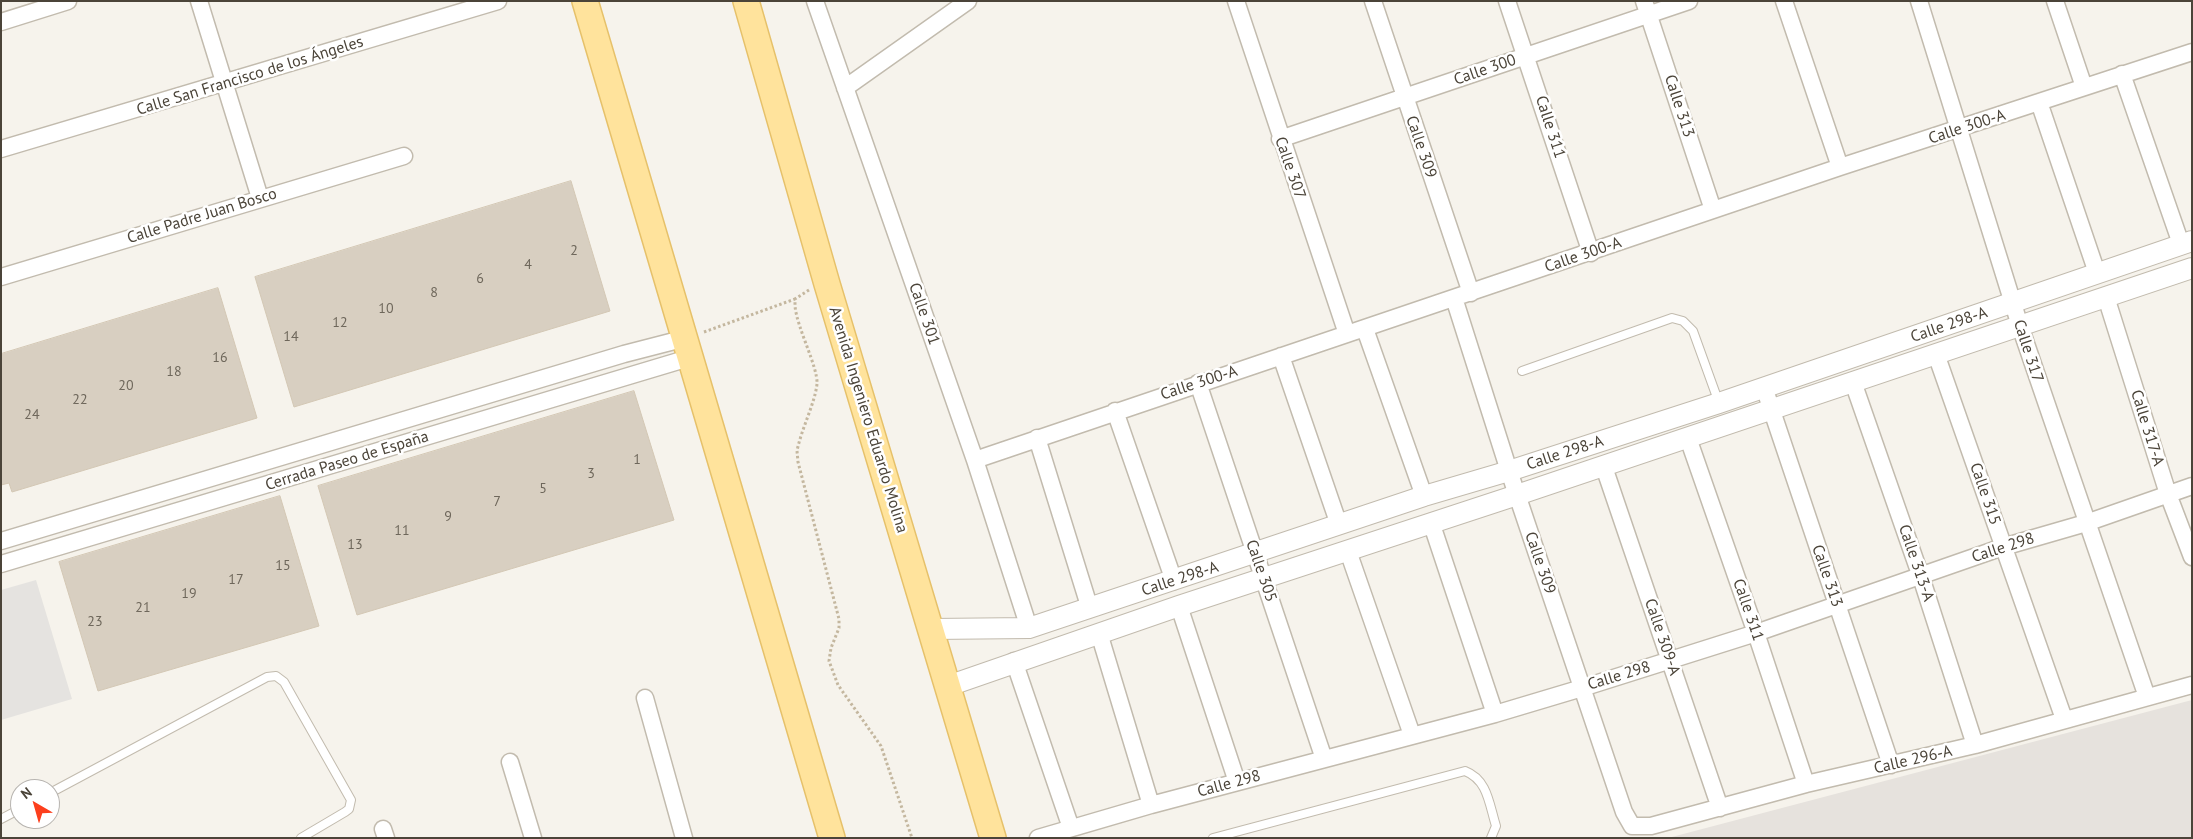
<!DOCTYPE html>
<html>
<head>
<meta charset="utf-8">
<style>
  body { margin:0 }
  #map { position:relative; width:2193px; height:839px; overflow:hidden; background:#f6f3ec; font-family:"PT Sans",sans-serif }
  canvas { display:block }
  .frame { position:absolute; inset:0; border:2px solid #4b4439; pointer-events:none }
  .north { position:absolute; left:10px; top:779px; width:50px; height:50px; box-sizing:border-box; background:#fff; border:1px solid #b7b4b0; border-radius:50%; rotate:322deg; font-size:14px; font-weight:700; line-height:20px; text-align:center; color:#4b4439 }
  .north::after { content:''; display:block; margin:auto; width:18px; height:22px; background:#fc3f1d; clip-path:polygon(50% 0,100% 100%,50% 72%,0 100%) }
</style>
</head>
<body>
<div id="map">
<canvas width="2193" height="839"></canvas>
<div class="frame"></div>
<div class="north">N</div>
</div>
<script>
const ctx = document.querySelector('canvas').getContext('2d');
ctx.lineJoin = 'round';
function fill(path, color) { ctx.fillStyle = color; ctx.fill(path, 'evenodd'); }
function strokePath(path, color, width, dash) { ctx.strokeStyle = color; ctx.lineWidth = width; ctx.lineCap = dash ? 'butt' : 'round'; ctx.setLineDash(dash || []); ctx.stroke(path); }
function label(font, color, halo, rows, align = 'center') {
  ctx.font = font + ' "PT Sans",sans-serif'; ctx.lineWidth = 5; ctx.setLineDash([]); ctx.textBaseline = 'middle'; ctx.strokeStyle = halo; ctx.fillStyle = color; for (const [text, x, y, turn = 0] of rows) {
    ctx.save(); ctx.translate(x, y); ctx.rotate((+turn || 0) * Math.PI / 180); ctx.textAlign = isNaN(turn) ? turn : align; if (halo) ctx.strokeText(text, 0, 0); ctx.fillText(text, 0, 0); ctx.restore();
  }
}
fill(new Path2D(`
  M2192 700V838H1668Z`), '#e6e2dd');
fill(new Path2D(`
  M36 580 72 699 1 720V590Z`), '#e5e3e0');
const building = new Path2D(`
  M571 181 610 311 294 407 255 277Z
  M218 288 257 418 12 492 9 483 1 485V354Z
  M634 391 674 520 357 615 318 486Z
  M280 496 319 626 98 691 59 562Z`);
fill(building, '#d8cfc1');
strokePath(building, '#d3c7b4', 1);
const service = new Path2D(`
  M1522 371 1672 318 1683 321 1693 331 1719 403
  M50 793 267 677 276 676 284 682 351 800 349 809 345 812 301 838
  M1 819 20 809
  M1213 838 1465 771C1488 780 1489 804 1496 826L1491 838`);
const minor = new Path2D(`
  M199 1 260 198
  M815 1 975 460 1029 628
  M1236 1 1347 334
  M1373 1 1471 293
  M1507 1 1591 253
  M1644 1 1713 210
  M1784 1 1840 167
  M1919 1 2020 326 2147 697
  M2055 1 2084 87
  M1 22 68 1
  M2122 74 2181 244
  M845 88 968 1
  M2039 102 2097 273
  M1280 139 1689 1
  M1 149 498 1
  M1 277 404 156
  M2106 297 2168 494 2192 557
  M1454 298 1509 471 1624 812 1632 826H1651L1806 784 1975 745 2192 685
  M1365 329 1424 496
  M1936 354 2064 719
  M1281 356 1339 525
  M1853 382 1921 577 1975 745
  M1198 383 1324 759
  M1764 387 1891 765
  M1115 411 1174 581
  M1037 438 1090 609
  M1688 438 1756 633 1806 784
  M975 460 1840 167 2192 52
  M1604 467 1720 808
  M1431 522 1495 714
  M1 541 624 354 686 338
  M1348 551 1412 735
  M1 564 692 357
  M1179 606 1237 782
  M1099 633 1151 805
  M1014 661 1071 828
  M645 698 684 838
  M510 762 533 838
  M383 829 386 838
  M1038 838 1151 805 1495 714 1582 688 1756 633 2003 547 2086 523 2192 486`);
const tertiary = new Path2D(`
  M932 629 1029 628 1424 496 1509 471 1719 403 2192 241
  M948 686 1179 606 1517 495 2192 268`);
const primary = new Path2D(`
  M585 1 832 838
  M746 1 827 284 993 838`);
strokePath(service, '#c2bbae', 10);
strokePath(minor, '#c2bbae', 19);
strokePath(tertiary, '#c2bbae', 22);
strokePath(primary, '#e6c16a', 28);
strokePath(new Path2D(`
  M809 290 795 299V306C797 328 818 367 817 384 815 403 801 430 797 451L798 462 839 619V628L831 648 829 661 838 685 881 746 912 838
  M704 332 795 299`), '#c4b79f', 3, [2.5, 2.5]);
strokePath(service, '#fff', 8);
strokePath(minor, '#fff', 16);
strokePath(tertiary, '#fff', 20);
strokePath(primary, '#ffe39c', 25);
label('14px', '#6e675b', null, [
  ["2",574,251],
  ["4",528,265],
  ["6",480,279],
  ["8",434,293],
  ["10",386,309],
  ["12",340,323],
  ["14",291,337],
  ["16",220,358],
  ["18",174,372],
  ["20",126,386],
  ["22",80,400],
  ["24",32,415],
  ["1",637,460],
  ["3",591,474],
  ["5",543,489],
  ["7",497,502],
  ["9",448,517],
  ["11",402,531],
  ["13",355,545],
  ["15",283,566],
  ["17",236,580],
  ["19",189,594],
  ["21",143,608],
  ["23",95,622]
]);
label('16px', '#4b4439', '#fff', [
  ["Calle 300",1485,70,-19],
  ["Calle San Francisco de los Ángeles",250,76,-17],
  ["Calle 313",1679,106,72],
  ["Calle 311",1550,127,72],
  ["Calle 300-A",1967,127,-18],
  ["Calle 309",1421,147,71],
  ["Calle 307",1290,168,71],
  ["Calle Padre Juan Bosco",202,216,-17],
  ["Calle 300-A",1583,255,-19],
  ["Calle 301",924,314,71],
  ["Calle 298-A",1949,325,-19],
  ["Calle 317",2028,351,72],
  ["Calle 300-A",1199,383,-18],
  ["Avenida Ingeniero Eduardo Molina",868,420,73],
  ["Calle 317-A",2147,428,73],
  ["Calle 298-A",1565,453,-18],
  ["Cerrada Paseo de España",347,461,-17],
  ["Calle 315",1985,494,71],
  ["Calle 298",2003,548,-18],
  ["Calle 309",1540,563,71],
  ["Calle 313-A",1916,563,71],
  ["Calle 305",1261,571,71],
  ["Calle 313",1827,576,71],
  ["Calle 298-A",1180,579,-18],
  ["Calle 311",1748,610,71],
  ["Calle 309-A",1662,637,71],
  ["Calle 298",1619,676,-17],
  ["Calle 296-A",1913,760,-13],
  ["Calle 298",1229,784,-15]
]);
</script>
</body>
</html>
